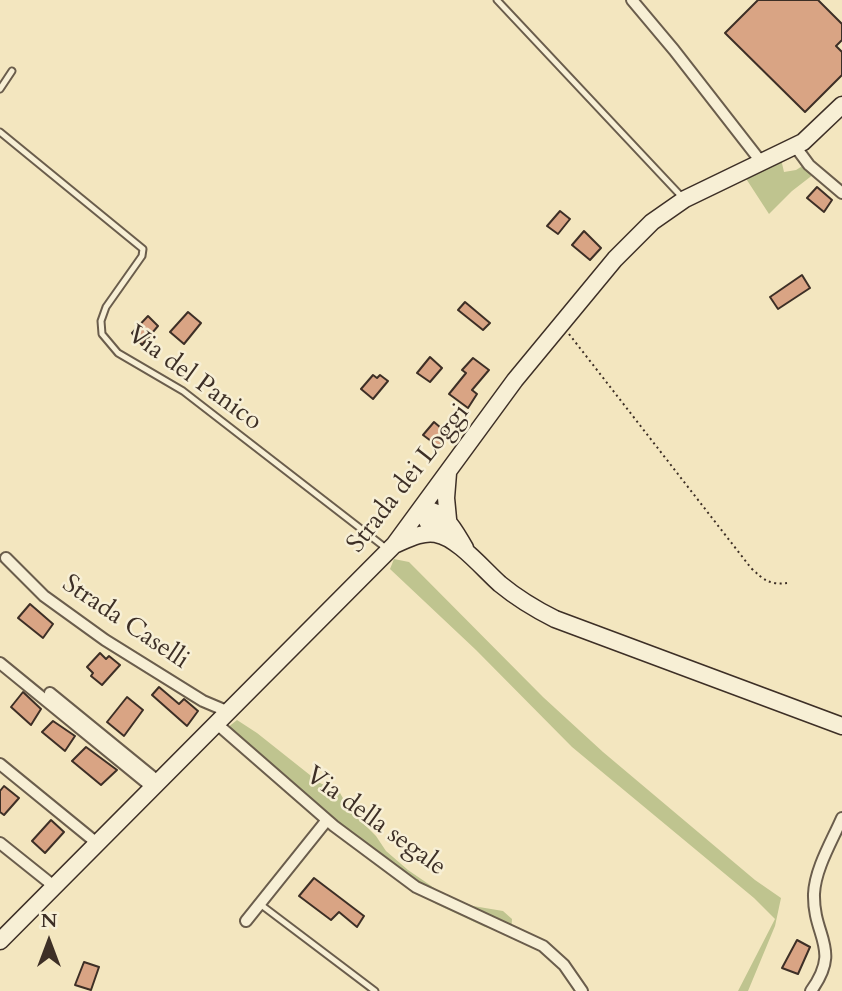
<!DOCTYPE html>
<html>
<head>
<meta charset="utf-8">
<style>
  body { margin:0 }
  #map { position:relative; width:842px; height:991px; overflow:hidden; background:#f3e6bf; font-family:Cardo,serif }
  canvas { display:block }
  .north { position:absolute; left:14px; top:907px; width:70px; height:70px; -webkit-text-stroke:5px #f7efd5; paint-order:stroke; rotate:0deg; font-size:19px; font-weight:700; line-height:28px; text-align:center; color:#3d2f26 }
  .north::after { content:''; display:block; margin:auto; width:24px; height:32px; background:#3d2f26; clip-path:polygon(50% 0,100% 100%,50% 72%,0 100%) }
</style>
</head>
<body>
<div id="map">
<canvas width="842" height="991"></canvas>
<div class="north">N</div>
</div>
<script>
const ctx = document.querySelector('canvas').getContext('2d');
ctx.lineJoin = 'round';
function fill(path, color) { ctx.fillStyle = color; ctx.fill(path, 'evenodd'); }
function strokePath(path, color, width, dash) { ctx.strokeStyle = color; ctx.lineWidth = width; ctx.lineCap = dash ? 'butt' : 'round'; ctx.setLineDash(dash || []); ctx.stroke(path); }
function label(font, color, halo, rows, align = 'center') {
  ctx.font = font + ' Cardo,serif'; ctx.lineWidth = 5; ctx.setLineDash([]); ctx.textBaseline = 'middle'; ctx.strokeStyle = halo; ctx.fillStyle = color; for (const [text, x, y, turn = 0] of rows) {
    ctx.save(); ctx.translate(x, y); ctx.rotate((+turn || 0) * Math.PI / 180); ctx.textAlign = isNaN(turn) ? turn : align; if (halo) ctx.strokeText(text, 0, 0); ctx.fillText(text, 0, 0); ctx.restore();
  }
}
fill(new Path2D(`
  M781 159 784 172 796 170 804 165 814 174 792 191 769 214 743 174Z
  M394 559 409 562 543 697 603 752 755 880 781 898 775 926 748 991H738L775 919 754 898 572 747 476 650 390 569Z
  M237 720 257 733 320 783 340 793 349 809 376 836 386 851 408 870 443 894 473 906 503 911 512 919 511 934 485 927 436 904 407 886 316 806 299 788 251 753 227 728Z`), '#bfc48f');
const building = new Path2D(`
  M758 0H818L842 24V40L836 46 842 52V75L805 112 725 33Z
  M817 187 832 200 824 212 807 198Z
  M560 211 570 219 558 234 547 226Z
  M584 231 601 248 590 260 572 245Z
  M802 275 810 288 778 309 770 297Z
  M465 302 490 323 483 330 458 310Z
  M188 312 201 323 184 344 170 332Z
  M148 316 158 326 142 345 132 333Z
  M430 357 442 368 430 382 417 373Z
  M473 358 489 370 472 390 477 394 468 408 449 394 466 373 462 370Z
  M373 375 377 378 380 375 388 381 373 399 361 389Z
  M434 422 448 434 439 447 423 435Z
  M30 604 53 624 43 638 18 618Z
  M100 653 106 659 109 656 120 665 102 685 91 676 93 673 87 667Z
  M159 687 179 704 184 699 198 711 187 726 152 695Z
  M23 692 41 709 31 725 11 707Z
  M127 697 143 710 124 736 107 722Z
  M53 721 75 736 65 751 42 732Z
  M86 747 117 770 101 785 72 761Z
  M4 786 19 798 4 815 0 812V791Z
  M51 820 64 832 45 853 32 841Z
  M314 878 364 916 357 927 339 912 331 920 299 896Z
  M797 940 810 947 798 974 782 968Z
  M84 962 99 967 91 990 75 985Z`);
fill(building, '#d9a484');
strokePath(building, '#3d2f26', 2);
const lane = new Path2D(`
  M497 0 682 197
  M0 89 12 71
  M0 132 143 249 142 256 106 307 101 321 102 334 118 353 183 391 387 549
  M260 904 375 991`);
const street = new Path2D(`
  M632 0 674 50 762 163
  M795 146 809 165 842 193
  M6 558 44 596 105 640 203 701 229 712
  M0 663 153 788
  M50 693 159 782
  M217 724 334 826 416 887 543 946 564 965 582 991
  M0 764 98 844
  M0 843 55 887
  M246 921 327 820
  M811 991C842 948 813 938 814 894 815 869 832 841 842 818`);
const secondary = new Path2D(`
  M448 519 446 498 448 473
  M437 534 427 521 423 508C447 513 453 528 465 548
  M394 545C406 540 422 531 436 534 457 537 484 570 500 584 517 598 535 609 555 619L842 726
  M0 941 394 545 515 380 615 259 652 222 685 199 803 142 842 105`);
strokePath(lane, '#6a5d4c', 9);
strokePath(street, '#6a5d4c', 14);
strokePath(secondary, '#3d2f26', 19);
strokePath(new Path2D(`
  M569 334 751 568C764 580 769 585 787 583`), '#3d2f26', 2, [2, 3.5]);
strokePath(lane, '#f7efd5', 5);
strokePath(street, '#f7efd5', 10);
strokePath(secondary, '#f7efd5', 16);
label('26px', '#3d2f26', '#f7efd5', [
  ["Via del Panico",194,379,36],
  ["Strada dei Loggi",409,479,-52],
  ["Strada Caselli",125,623,34],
  ["Via della segale",375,822,36]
]);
</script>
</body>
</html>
